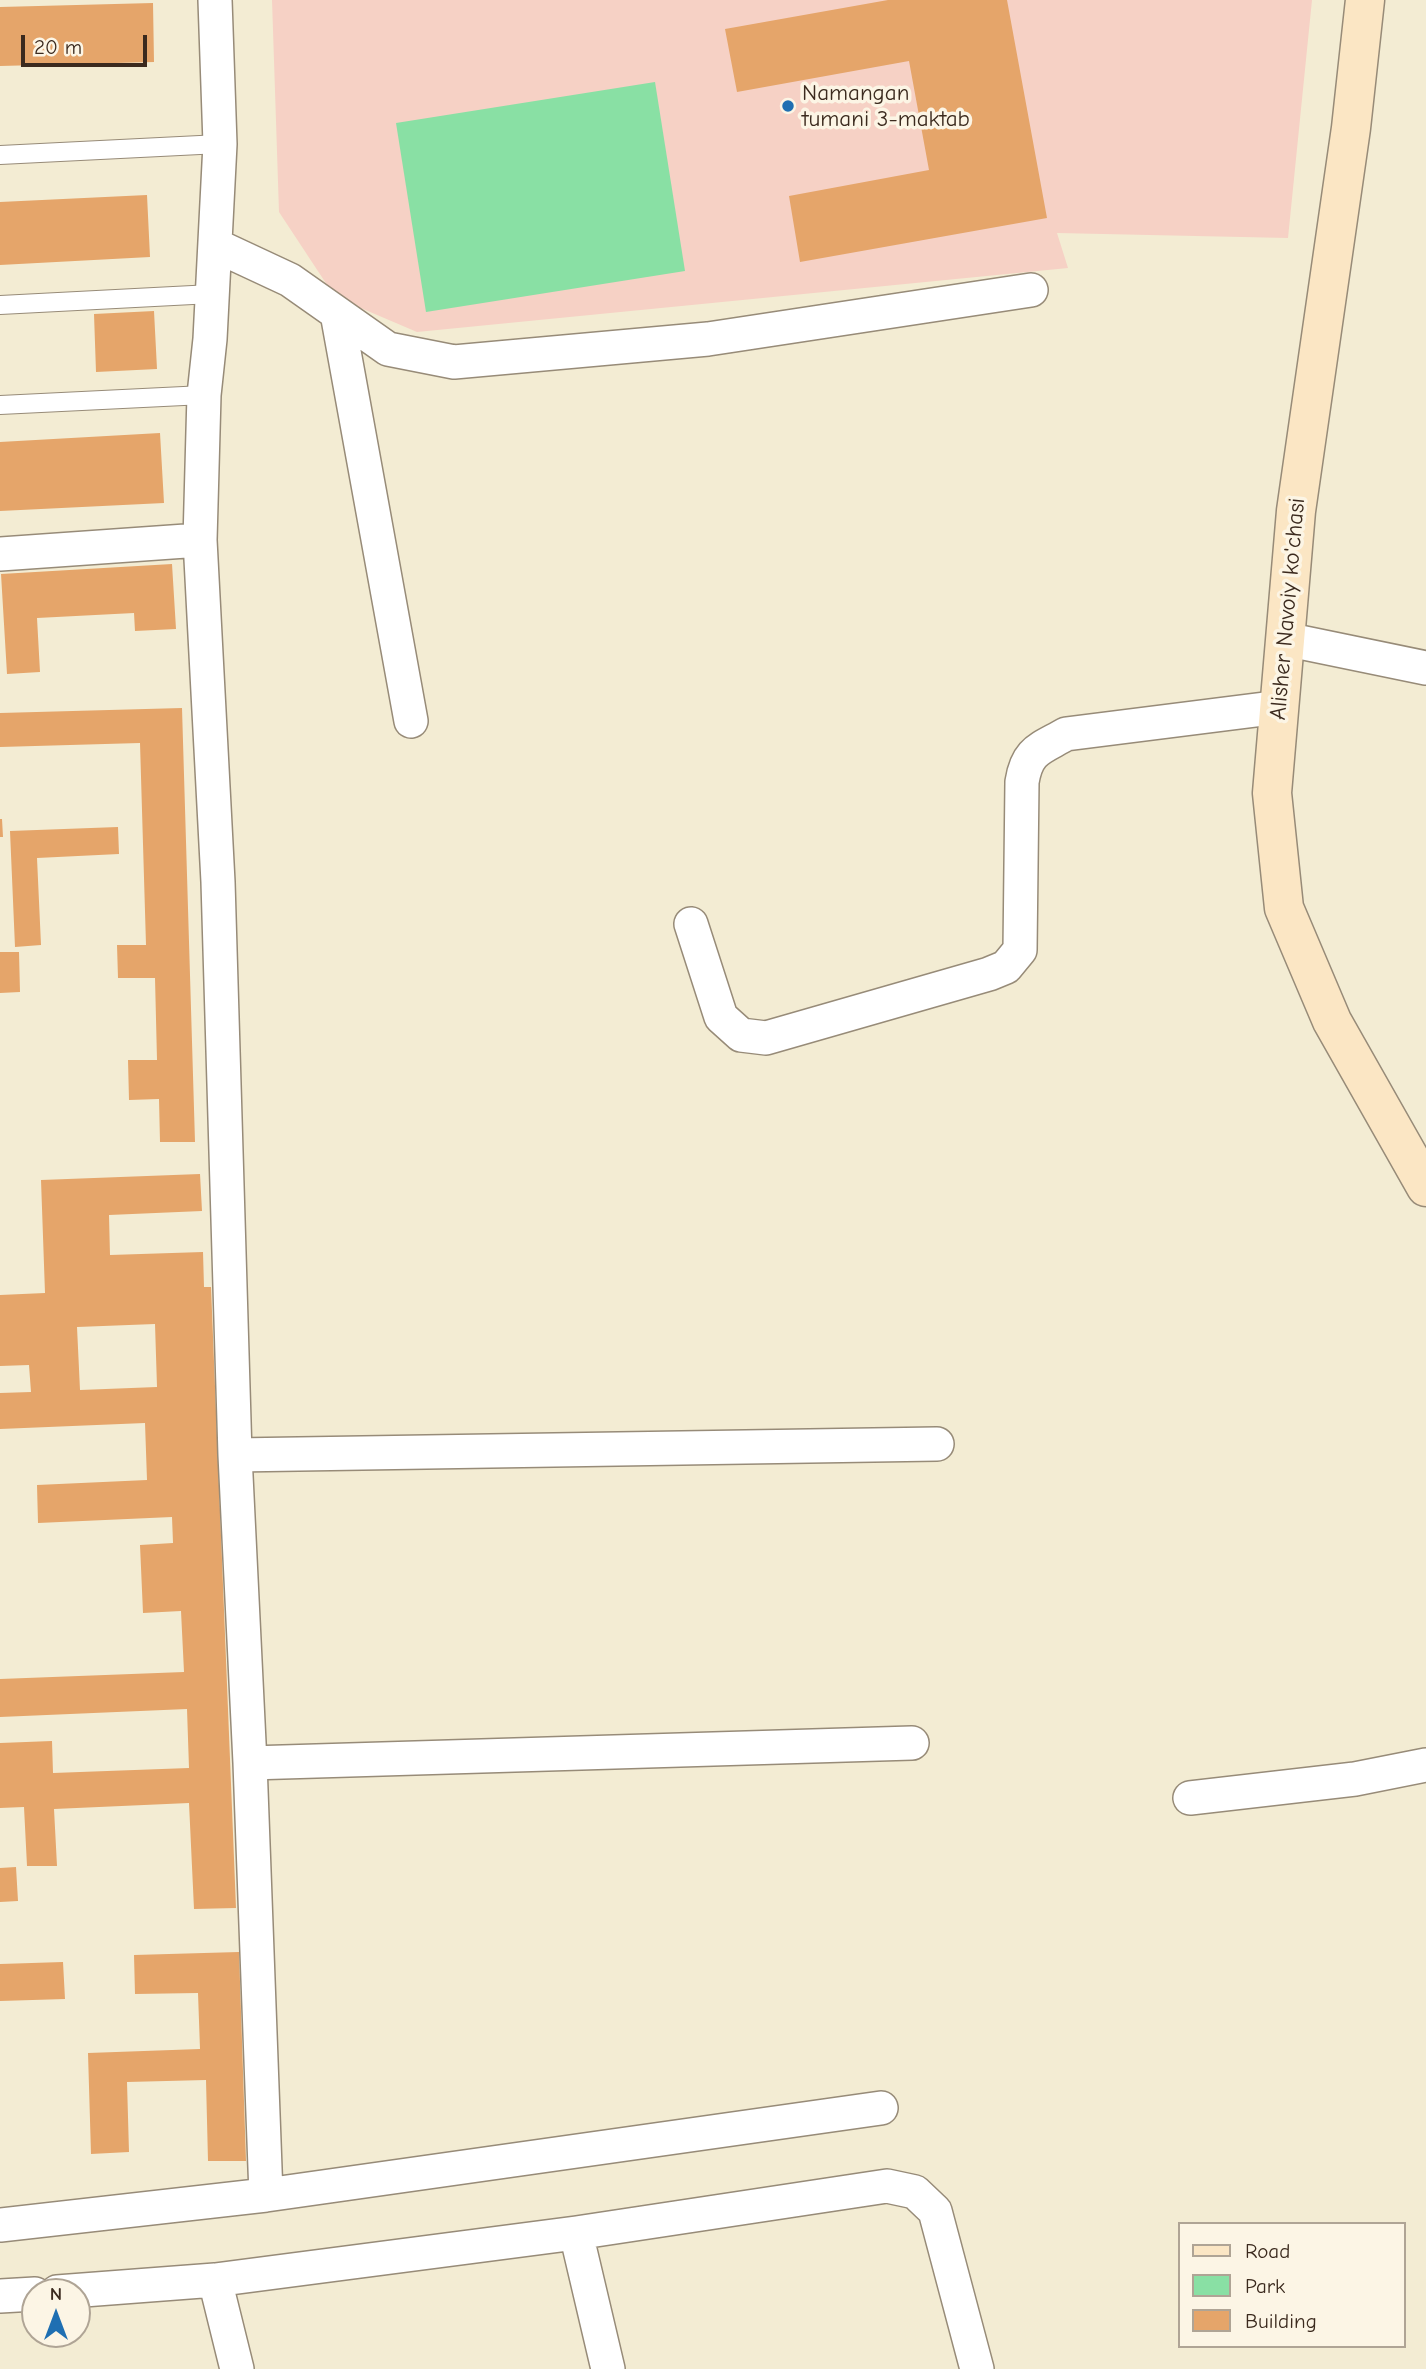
<!DOCTYPE html>
<html>
<head>
<meta charset="utf-8">
<style>
  body { margin:0 }
  #map { position:relative; width:1426px; height:2369px; overflow:hidden; background:#f3ecd3; font-family:"Comic Neue",sans-serif }
  canvas { display:block }
  .legend { position:absolute; left:1178px; top:2222px; width:228px; height:126px; box-sizing:border-box; background:#fcf5e5; border:2px solid #afa495; margin:0; padding:9px 12px; list-style:none; font-size:21px; color:#3b2a1e }
  .legend li { display:flex; align-items:center; gap:14px; height:35px }
  .legend b { width:35px; border:2px solid #afa495 }
  .north { position:absolute; left:21px; top:2278px; width:70px; height:70px; box-sizing:border-box; background:#fcf5e5; border:2px solid #afa495; border-radius:50%; rotate:0deg; font-size:19px; font-weight:700; line-height:28px; text-align:center; color:#3b2a1e }
  .north::after { content:''; display:block; margin:auto; width:24px; height:32px; background:#1f6fb2; clip-path:polygon(50% 0,100% 100%,50% 72%,0 100%) }
  .scale { position:absolute; left:21px; top:35px; width:126px; height:32px; box-sizing:border-box; border:4px solid #3b2a1e; border-top:0; padding-left:9px; font-size:21px; line-height:24px; white-space:nowrap; color:#3b2a1e; -webkit-text-stroke:5px #fcf5e5; paint-order:stroke }
</style>
</head>
<body>
<div id="map">
<canvas width="1426" height="2369"></canvas>
<ul class="legend">
<li><b style="height:9px;background:#fbe6c4"></b>Road</li>
<li><b style="height:19px;background:#89e0a4"></b>Park</li>
<li><b style="height:19px;background:#e5a56a"></b>Building</li>
</ul>
<div class="north">N</div>
<div class="scale">20 m</div>
</div>
<script>
const ctx = document.querySelector('canvas').getContext('2d');
ctx.lineJoin = 'round';
function fill(path, color) { ctx.fillStyle = color; ctx.fill(path, 'evenodd'); }
function strokePath(path, color, width, dash) { ctx.strokeStyle = color; ctx.lineWidth = width; ctx.lineCap = dash ? 'butt' : 'round'; ctx.setLineDash(dash || []); ctx.stroke(path); }
function label(font, color, halo, rows, align = 'center') {
  ctx.font = font + ' "Comic Neue",sans-serif'; ctx.lineWidth = 7; ctx.setLineDash([]); ctx.textBaseline = 'middle'; ctx.strokeStyle = halo; ctx.fillStyle = color; for (const [text, x, y, turn = 0] of rows) {
    ctx.save(); ctx.translate(x, y); ctx.rotate((+turn || 0) * Math.PI / 180); ctx.textAlign = isNaN(turn) ? turn : align; if (halo) ctx.strokeText(text, 0, 0); ctx.fillText(text, 0, 0); ctx.restore();
  }
}
fill(new Path2D(`
  M272 0H1312L1288 238 1057 233 1068 268 417 332 335 297 279 212Z`), '#f6d1c5');
fill(new Path2D(`
  M655 82 685 271 426 312 396 123Z`), '#89e0a4');
fill(new Path2D(`
  M888 0H1007L1047 218 800 262 789 196 929 170 909 61 737 92 725 29Z
  M153 3 154 62 0 66V7Z
  M147 195 150 257 0 265V202Z
  M154 311 157 369 96 372 94 314Z
  M160 433 164 503 0 511V442Z
  M172 564 176 629 135 631 134 613 37 618 40 672 7 674 1 574Z
  M182 708 195 1142H160L159 1099 129 1100 128 1060H157L155 978H118L117 945H146L140 743 0 747V713Z
  M0 819H2L3 837H0Z
  M118 827 119 854 37 858 41 945 15 947 10 831Z
  M0 952H19L20 992 0 993Z
  M200 1174 202 1211 109 1215 110 1255 203 1252 204 1287H211L236 1908 194 1909 189 1803 54 1809 57 1866H27L24 1807 0 1808V1743L52 1741 53 1773 189 1768 187 1709 0 1717V1679L184 1672 181 1611 143 1613 140 1545 173 1543 172 1517 38 1523 37 1485 147 1480 145 1423 0 1429V1393L31 1392 29 1365 0 1366V1295L45 1293 41 1180ZM155 1324 157 1387 80 1390 77 1327Z
  M16 1867 18 1901 0 1902V1868Z
  M239 1952 246 2161H208L206 2080 127 2082 129 2152 91 2154 88 2053 200 2049 198 1993 135 1994 134 1955Z
  M63 1962 65 1999 0 2001V1964Z`), '#e5a56a');
const lane = new Path2D(`
  M0 155 220 144
  M0 305 212 294
  M0 405 204 395`);
const street = new Path2D(`
  M215 0 220 144 210 339 204 395 200 540 218 882 235 1455 250 1763 266 2195
  M215 245 290 280 388 349 454 362 708 339 1031 290
  M337 313 411 721
  M0 554 200 540
  M1285 639 1426 668
  M691 924 721 1017 741 1035 766 1038 989 974 1006 967 1020 950 1022 782C1027 750 1040 749 1066 734L1280 707
  M235 1455 937 1444
  M250 1763 912 1743
  M1190 1798 1355 1779 1426 1765
  M0 2225 266 2195 881 2108
  M576 2233 608 2369
  M215 2280 237 2369
  M57 2292 215 2280 576 2233 887 2186 915 2192 935 2211 977 2369
  M0 2296 35 2294`);
const secondary = new Path2D(`
  M1365 0 1351 128 1296 511 1272 793 1284 908 1332 1021 1426 1187`);
strokePath(lane, '#978b78', 20);
strokePath(street, '#978b78', 36);
strokePath(secondary, '#978b78', 41);
strokePath(lane, '#fff', 18);
strokePath(street, '#fff', 33);
strokePath(secondary, '#fbe6c4', 38);
for (const [x, y, r, color] of [
  [788,106,7,"#1f6fb2"]
]) { const dot = new Path2D(); dot.arc(x, y, r, 0, 2 * Math.PI); ctx.fillStyle = color; ctx.fill(dot); strokePath(dot, '#fcf5e5', 2.5); }
label('23px', '#3b2a1e', '#fcf5e5', [
  ["Namangan",802,93],
  ["tumani 3-maktab",802,119]
], 'left');
label('23px', '#3b2a1e', '#fcf5e5', [
  ["Alisher Navoiy ko'chasi",1288,609,-85]
]);
</script>
</body>
</html>
